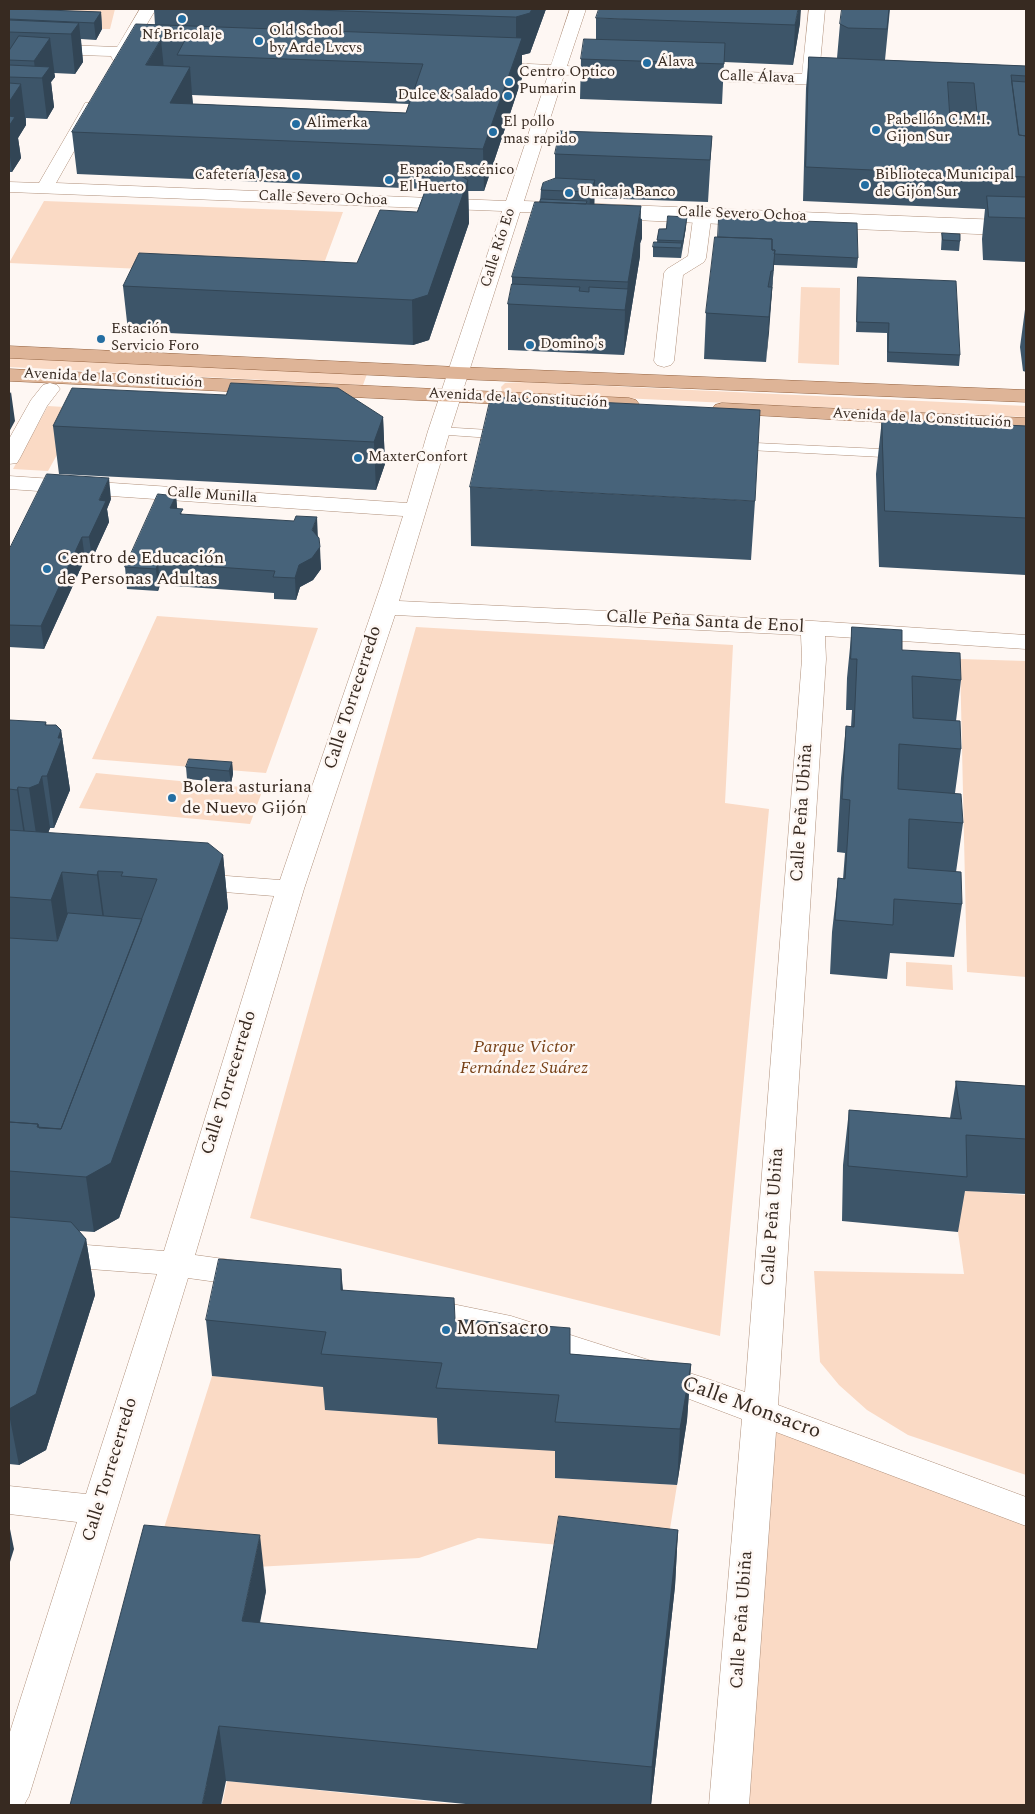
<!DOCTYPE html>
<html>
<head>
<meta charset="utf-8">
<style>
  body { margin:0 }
  #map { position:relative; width:1035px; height:1814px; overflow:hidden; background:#fef7f3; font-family:Spectral,serif }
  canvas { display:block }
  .frame { position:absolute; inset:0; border:10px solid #372a21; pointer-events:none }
</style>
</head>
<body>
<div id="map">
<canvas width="1035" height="1814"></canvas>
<div class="frame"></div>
</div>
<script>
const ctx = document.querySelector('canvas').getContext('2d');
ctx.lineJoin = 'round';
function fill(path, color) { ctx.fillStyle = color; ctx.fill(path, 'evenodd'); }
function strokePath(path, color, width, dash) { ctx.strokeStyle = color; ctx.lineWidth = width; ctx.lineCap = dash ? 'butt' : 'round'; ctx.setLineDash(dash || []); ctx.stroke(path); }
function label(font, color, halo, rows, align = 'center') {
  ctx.font = font + ' Spectral,serif'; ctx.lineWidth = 5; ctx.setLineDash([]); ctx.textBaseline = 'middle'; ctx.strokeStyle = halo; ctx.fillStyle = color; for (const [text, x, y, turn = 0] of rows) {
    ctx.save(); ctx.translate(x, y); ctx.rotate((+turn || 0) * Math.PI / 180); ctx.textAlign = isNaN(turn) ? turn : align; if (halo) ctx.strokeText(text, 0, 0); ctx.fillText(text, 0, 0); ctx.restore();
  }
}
fill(new Path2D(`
  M9 9H115L110 29H102Z
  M44 201 343 212 319 277 9 263Z
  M801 287 840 288 839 365 798 363Z
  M9 358 367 374 363 385 9 367Z
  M525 382 1026 406V417L515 393 502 391 501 387 505 383Z
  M48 406 226 417 183 421 177 432 73 426 48 471 13 469Z
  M157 616 318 628 266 773 92 759Z
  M416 627 733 645 725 803 769 809 720 1336 250 1218Z
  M960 659 1026 661V977L967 972Z
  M96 773 263 789 250 824 79 808Z
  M906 962 952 965 953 990 906 986Z
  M957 1190 1026 1195V1475L908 1435 867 1410 839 1385 820 1362 814 1271 964 1274 958 1232Z
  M212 1376 330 1387 326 1410 444 1418 558 1451 555 1478 677 1485 666 1554 478 1538 419 1558 165 1572 151 1569Z
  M760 1411 1026 1512V1805H729Z
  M227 1781 463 1805H222Z`), '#fadac5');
const lane = new Path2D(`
  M617 214 743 219 749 222 743 225 613 219 611 217Z
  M834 222 1026 229V236L830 228 828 226Z
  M439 427 506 431 513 435 506 439 434 434 432 431 434 428Z
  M735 442 901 450 908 454 901 458 730 449 728 446 730 443Z`);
const street = new Path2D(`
  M140 9H156L133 47 163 50 165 53 163 56 127 57 125 60H113L111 56 9 53V43L117 47Z
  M570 9H586L567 66 583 68 585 71 583 74 564 75 524 201 1026 221V232L711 219 706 258 704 262 683 275 674 361 671 365 664 367 657 365 654 361 664 273 667 269 688 256 693 219 520 212 450 431 399 601 813 621 1026 635V649L825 636 826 659 778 1405 1026 1497V1526L776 1432 749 1805H709L742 1419 684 1397 510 1341 406 1318 402 1309 406 1300 418 1297 511 1316 708 1379 745 1392 802 659 801 635 395 615 304 889 195 1255 253 1263 264 1266 269 1275 264 1284 253 1287 188 1278 29 1796 24 1805H9V1735L77 1522 9 1514V1486L86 1494 157 1274 9 1263V1239L164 1251 274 896 187 889 177 887 173 881 177 875 187 873 280 880 382 582 403 516 9 489V476L407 503 428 431 502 211 9 192V182L39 183 83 107 85 103H97L99 107 56 183 506 201 548 75 485 72 479 70 477 67 479 64 485 62 551 65Z
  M809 9H825L819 75 850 78 852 81 850 84 844 86 687 80 681 78 679 75 681 72 687 70 802 74Z
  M50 383 57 385 60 389 47 406 20 458 17 463 9 464V439L31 400 43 385Z`);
const primary = new Path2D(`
  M9 346 458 367 1026 390V402L458 379 9 358Z
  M9 369 629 398 636 400 639 404 636 408 629 410 9 381Z
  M722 403 1026 418V430L715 413 712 409 715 405Z`);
strokePath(lane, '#b0907b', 1);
strokePath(street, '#b0907b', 1);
strokePath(primary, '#956340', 1);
fill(lane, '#fff');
fill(street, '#fff');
fill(primary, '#deb497');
fill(new Path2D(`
  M9 9 101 12 102 29 96 40 81 39 83 62 75 74 54 73 55 77 51 82 54 107 47 119 26 118V125L18 138 21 158 12 172H9Z
  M154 9H546L530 53 522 55V78L484 191H468L469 223 429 340 413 345 128 331 123 286 357 263 417 212 426 189 77 174 72 132 155 25ZM192 95 409 104 406 113 193 104Z
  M890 9 885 60 1026 66V262L983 260 982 239 985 209 803 201 806 88 809 57 837 58 840 24Z
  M596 18 800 23 793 65 724 62 722 104 580 99 581 59 596 39Z
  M712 136 708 202 594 198V204L642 219V238L640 244V256L624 355 508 350V304L512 284V277L540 202 541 190 555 178V154Z
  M686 227 681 258 653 257V247L657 242 659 229Z
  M942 233 960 241 959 251 941 250Z
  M715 237 858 258 857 268 774 265 766 362 704 359 706 313Z
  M858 277 960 355 959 366 887 362V333L856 332Z
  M1026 302V372L1023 371 1020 347Z
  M383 417 385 464 376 490 59 474 53 426Z
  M882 419 1026 426V575L879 567 876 474Z
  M470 487 755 501 751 560 471 546Z
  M176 496 177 509 183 515 318 537 321 569 313 580 300 587 296 600 274 599V593L160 585 158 591 127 589 125 567Z
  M111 499 107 509 109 522 92 559H85L44 649 9 647V550Z
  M852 627 902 650 961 680 956 721 961 749 955 793 963 823 956 872 962 904 954 957 890 953 887 979 830 974 832 932 838 878 843 879 845 853 837 852 841 778 846 726 851 727 852 710H846L847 678Z
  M9 720 46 725 61 730 70 790 54 828H50L48 833 223 855 228 908 119 1218 94 1232 79 1231 86 1239 95 1295 46 1450 19 1465 9 1464Z
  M232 762 233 774 231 783 187 779 186 767Z
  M956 1081 1026 1086V1194L965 1191 958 1232 842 1221 843 1165 849 1110 950 1118Z
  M341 1269 343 1290 455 1319 570 1354 691 1364 687 1420 677 1485 555 1478V1451L438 1444 437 1418 325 1410 323 1387 212 1376 206 1320Z
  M678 1530 675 1586 651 1805H476L226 1781 70 1805 266 1591 260 1623 537 1649Z`), '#3d5569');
fill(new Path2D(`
  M532 9H546L530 53 522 55V78L484 191 483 149 516 56V17Z
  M798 9H801L800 23 793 65 795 25Z
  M101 12 102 29 96 40 94 23Z
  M79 23 83 62 75 74 71 34Z
  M50 38 55 77 51 82 54 107 47 119 42 78H36L34 61Z
  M161 40 165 79 146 65Z
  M190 67 193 108 170 103Z
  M21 84 26 125 18 138 21 158 12 172 9 149V102Z
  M468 180 469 223 429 340 413 345 412 300Z
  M595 180 594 223 589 236 590 192Z
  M641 206 640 256 624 355 625 310 628 282Z
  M687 217 686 227 682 251 683 241Z
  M642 219V238L640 244 641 225Z
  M775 250 769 333 766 362 769 317Z
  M11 392 15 421 9 432V395Z
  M383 417 385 464 376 490 374 442Z
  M109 478 111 499 107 509 109 522 92 559 89 537 99 500Z
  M176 496 178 517 170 508Z
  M317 517 318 539 312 530Z
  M82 537 85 559 44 649 41 626Z
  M320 547 321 569 313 580 300 587 296 600 295 578 299 565Z
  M158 563 160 585 158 591 156 569Z
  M46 722 52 763 58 738 61 730 70 790 54 828 47 776 45 725Z
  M232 762 233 774 231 783 229 771Z
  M42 776 50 828 47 836 37 840 29 788Z
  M18 787 26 839 25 842 17 790Z
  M223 855 228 908 119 1218 94 1232 86 1177Z
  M98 871 105 924 104 928 97 875Z
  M62 872 69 926 59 954 51 900Z
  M86 1239 95 1295 46 1450 19 1465 9 1414V1409Z
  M341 1269 345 1325 341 1290Z
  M691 1364 687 1420 677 1485 680 1429Z
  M9 1524 14 1549 9 1565Z
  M678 1530 675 1586 651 1805H650L652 1767Z
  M260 1535 266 1591 248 1677 242 1621Z
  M219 1726 226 1781 221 1805H202Z`), '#324555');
const building = new Path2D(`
  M9 9H20L101 12 94 23 9 19Z
  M288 9H532L530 13 516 17Z
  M599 9H798L795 25 596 18Z
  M842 9H889L887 29 848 28 840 24Z
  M9 20 79 23 71 34 9 32Z
  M136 24 522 38 483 149 72 132ZM161 40H185L177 55 423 64 406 113 170 103 190 67 146 65Z
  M19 36 50 38 34 61 9 60V51Z
  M584 39 725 43 724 64 581 59Z
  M809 57 1026 66V76L1011 75 1019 135 1026 136V177L806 167ZM948 82 974 83 977 113H950Z
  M9 65 50 67 42 78 9 77Z
  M1012 81 1026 82V136L1019 135Z
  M9 83 21 84 9 102Z
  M9 116 15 117 9 126Z
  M560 131 712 136 710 160 555 154Z
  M432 173 459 175 468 180 428 295 412 300 123 286 139 253 357 263 380 210 417 212Z
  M556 178 595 180 590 192 541 190 543 183Z
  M987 196 1026 197V218L989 217Z
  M541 199 587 201 586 204 540 202Z
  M535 202 641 206 628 282 512 277Z
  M668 216 687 217 683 241 657 240 659 229H666Z
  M719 218 857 223 858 258 774 254 775 250H772V239L718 237Z
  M942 233 960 234V241L943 240Z
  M715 237 772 239V250H775L773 271H771L768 287H772L769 317 706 313Z
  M654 242 682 243 681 248 653 247Z
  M858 277 956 281 960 355 888 352 889 323 857 322Z
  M512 284 580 287 579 291 589 292V287L628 289 625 310 508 304Z
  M231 383 338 388 383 417 374 442 53 426 72 388 226 395Z
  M491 397 760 410 755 501 470 487Z
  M882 419 1026 426V518L885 511Z
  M47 474 109 478 99 500 106 501 89 537H82L41 626 9 625V550Z
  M158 494 176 496 170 508 183 509 180 514 294 521 296 516 317 517 312 530 319 538 320 547 312 558 299 565 295 578 273 577 275 571 158 563 156 569 125 567Z
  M852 627 902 630V650L960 653 961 680 912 676 913 718 960 721 961 749 899 744 898 789 961 794 963 823 909 819 908 868 961 872 962 904 894 899 893 925 835 920 838 878 845 879 850 800 842 799 846 726 854 727 857 659H851Z
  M9 720 46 722 45 725H56L61 730 58 738H62L47 776H42L39 784 29 788 18 787 17 790 9 789Z
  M189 759 232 762 229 771 186 767Z
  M9 830 208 843 223 855 111 1163 86 1177 9 1171V1122L38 1124 37 1127 61 1129 157 879 121 876 123 872 98 871 97 875 62 872 51 900 9 897Z
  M68 913 142 919 61 1129 39 1128 38 1124 9 1122V938L57 941Z
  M956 1081 1026 1086V1139L966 1135 967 1177 848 1166 849 1110 961 1119Z
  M9 1217 71 1222 86 1239 36 1394 9 1409Z
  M219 1259 341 1269V1290L454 1298 455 1319 570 1328V1354L691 1364 680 1429 555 1422 559 1395 436 1388 442 1363 321 1354 326 1332 206 1320Z
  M559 1516 678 1530 652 1767 219 1726 202 1805H70L144 1525 260 1535 242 1621 537 1649Z`);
fill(building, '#47637a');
strokePath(building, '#324555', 1);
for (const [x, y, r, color] of [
  [182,19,5,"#246ea2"],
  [259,41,5,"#246ea2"],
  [647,63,5,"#246ea2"],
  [509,82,5,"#246ea2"],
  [508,96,5,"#246ea2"],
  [296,124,5,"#246ea2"],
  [876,130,5,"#246ea2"],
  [493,132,5,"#246ea2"],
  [296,176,5,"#246ea2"],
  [389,180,5,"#246ea2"],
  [865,185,5,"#246ea2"],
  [569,193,5,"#246ea2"],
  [101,339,5,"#246ea2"],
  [530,345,5,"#246ea2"],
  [358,458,5,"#246ea2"],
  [47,569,5,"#246ea2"],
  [172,798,5,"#246ea2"],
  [446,1330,5,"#246ea2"]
]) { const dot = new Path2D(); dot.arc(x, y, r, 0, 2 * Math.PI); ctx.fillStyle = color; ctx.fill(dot); strokePath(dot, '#fef7f3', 2); }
label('15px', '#372a21', '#fef7f3', [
  ["Old School",269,32],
  ["by Arde Lvcvs",269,49],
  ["Nf Bricolaje",182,36,"center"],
  ["Álava",657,63],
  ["Centro Optico",519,73],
  ["Pumarin",519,90],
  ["Dulce & Salado",498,96,"right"],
  ["Pabellón C.M.I.",886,121],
  ["Gijon Sur",886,138],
  ["El pollo",503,123],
  ["mas rapido",503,140],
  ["Alimerka",306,124],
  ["Espacio Escénico",399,171],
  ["El Huerto",399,188],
  ["Cafetería Jesa",286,176,"right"],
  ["Biblioteca Municipal",875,176],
  ["de Gijón Sur",875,193],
  ["Unicaja Banco",579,193],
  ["Estación",111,330],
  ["Servicio Foro",111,347],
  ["Domino's",540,345],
  ["MaxterConfort",368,458]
], 'left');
label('15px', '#372a21', '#fef7f3', [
  ["Calle Álava",757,78,2],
  ["Calle Severo Ochoa",323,199,2],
  ["Calle Severo Ochoa",742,215,2],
  ["Calle Río Eo",499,248,-72],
  ["Avenida de la Constitución",113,379,3],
  ["Avenida de la Constitución",518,399,3],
  ["Avenida de la Constitución",922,419,3],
  ["Calle Munilla",212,496,4]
]);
label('18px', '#372a21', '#fef7f3', [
  ["Centro de Educación",57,559],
  ["de Personas Adultas",57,580],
  ["Bolera asturiana",182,788],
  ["de Nuevo Gijón",182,809]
], 'left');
label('18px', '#372a21', '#fef7f3', [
  ["Calle Peña Santa de Enol",705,623,3],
  ["Calle Torrecerredo",354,698,-72],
  ["Calle Peña Ubiña",803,813,-86],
  ["Calle Torrecerredo",230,1083,-73],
  ["Calle Peña Ubiña",774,1217,-86],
  ["Calle Torrecerredo",111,1470,-73],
  ["Calle Peña Ubiña",743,1620,-86]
]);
label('italic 18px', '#764016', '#fef7f3', [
  ["Parque Victor",524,1048],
  ["Fernández Suárez",524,1069]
]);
label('21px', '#372a21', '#fef7f3', [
  ["Monsacro",456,1330]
], 'left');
label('21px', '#372a21', '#fef7f3', [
  ["Calle Monsacro",751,1409,20]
]);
</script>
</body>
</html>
